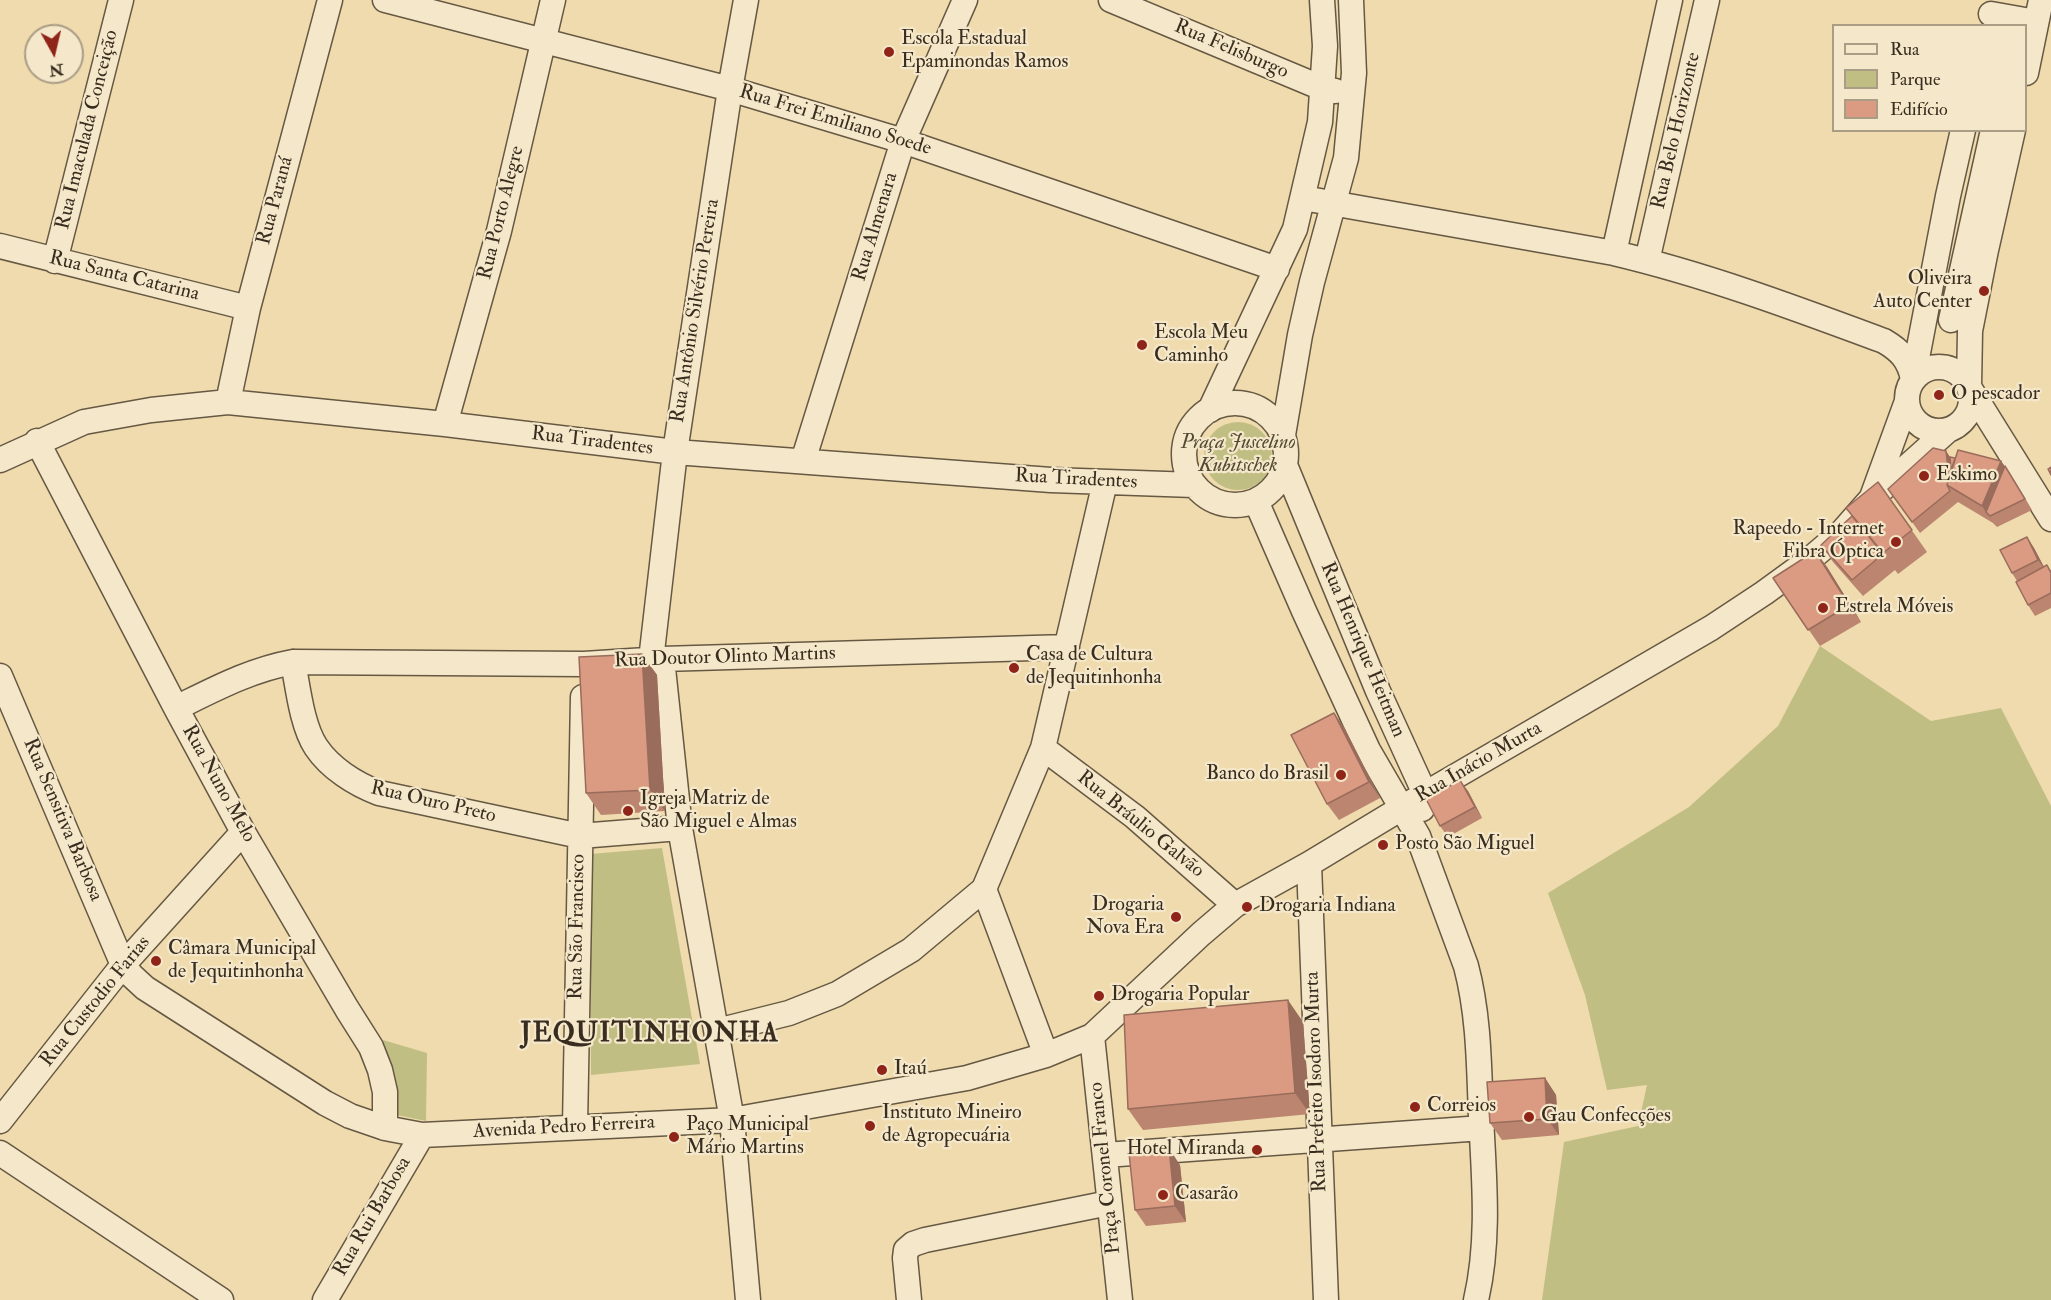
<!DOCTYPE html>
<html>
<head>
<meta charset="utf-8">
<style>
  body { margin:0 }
  #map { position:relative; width:2051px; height:1300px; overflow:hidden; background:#efdbad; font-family:"IM FELL Double Pica",serif }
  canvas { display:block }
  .legend { position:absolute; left:1832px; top:24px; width:195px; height:108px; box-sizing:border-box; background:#f5e8ca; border:2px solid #aa9d86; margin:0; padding:8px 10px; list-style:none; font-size:18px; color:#392d20 }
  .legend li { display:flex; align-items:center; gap:12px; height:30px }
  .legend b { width:30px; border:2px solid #aa9d86 }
  .north { position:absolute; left:24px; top:24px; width:60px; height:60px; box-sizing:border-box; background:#f5e8ca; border:2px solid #aa9d86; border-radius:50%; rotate:172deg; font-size:16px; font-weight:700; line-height:24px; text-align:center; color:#392d20 }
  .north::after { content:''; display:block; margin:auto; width:21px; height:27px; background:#8f2418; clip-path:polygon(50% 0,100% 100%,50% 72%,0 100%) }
</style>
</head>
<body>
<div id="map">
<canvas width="2051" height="1300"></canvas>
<ul class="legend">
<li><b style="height:8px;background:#f5e8ca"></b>Rua</li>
<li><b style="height:16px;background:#c1be84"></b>Parque</li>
<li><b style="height:16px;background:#da9b82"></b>Edifício</li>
</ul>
<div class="north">N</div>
</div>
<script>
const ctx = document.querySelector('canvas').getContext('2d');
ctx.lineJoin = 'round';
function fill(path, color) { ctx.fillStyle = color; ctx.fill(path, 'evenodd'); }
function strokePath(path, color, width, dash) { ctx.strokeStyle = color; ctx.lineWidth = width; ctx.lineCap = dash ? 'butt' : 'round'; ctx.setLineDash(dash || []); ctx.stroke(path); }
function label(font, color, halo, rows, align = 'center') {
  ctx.font = font + ' "IM FELL Double Pica",serif'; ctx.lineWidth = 4.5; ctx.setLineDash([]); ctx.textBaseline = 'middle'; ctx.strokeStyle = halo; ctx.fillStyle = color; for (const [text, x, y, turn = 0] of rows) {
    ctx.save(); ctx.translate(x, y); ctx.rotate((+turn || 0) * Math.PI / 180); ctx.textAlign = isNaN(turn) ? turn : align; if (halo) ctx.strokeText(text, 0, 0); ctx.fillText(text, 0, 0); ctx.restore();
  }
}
fill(new Path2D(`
  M1204 456a34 34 0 1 1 68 0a34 34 0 1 1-68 0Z
  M1820 646 1931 721 2001 708 2051 806V1300H1542L1564 1142 1638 1126 1647 1085 1607 1090 1585 995 1548 893 1689 807 1778 726Z
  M662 848 700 1064 591 1075 590 854Z
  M383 1040 427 1053 426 1121 392 1114V1077Z`), '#c1be84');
const minor = new Path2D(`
  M385 0 730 89 903 141 1277 269
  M1111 0 1322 88 1335 91
  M1991 14 2036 22
  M2026 73 2041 0
  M2013 130 1986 250 1970 331 1969 387 2051 519
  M1303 198 1614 253C1707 275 1795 308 1884 341 1901 351 1909 360 1913 379
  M0 246 248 308
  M1614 253 1670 0
  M55 261 121 0
  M1647 261 1707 0
  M1951 320 1993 130
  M1907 399a32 32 0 1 1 64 0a32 32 0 1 1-64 0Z
  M1913 379 1948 196 1963 130
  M228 402 248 308 330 0
  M1184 454a51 51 0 1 1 102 0a51 51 0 1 1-102 0Z
  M1210 410 1295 229 1320 122 1325 46 1322 0
  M445 424 499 231 553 0
  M1283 435 1300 335 1312 282 1346 158 1354 73 1351 0
  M37 441 176 708 243 832 347 1009 371 1047 380 1070 385 1092V1128
  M0 460 84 422 151 410 228 402 445 424 675 452 1051 480 1194 485
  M803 461 903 141 965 0
  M1285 465 1378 691 1425 794 1422 809
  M1872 497 1907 401
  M1256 501 1304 611 1368 750 1418 836 1466 966C1479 1015 1479 1066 1481 1117 1484 1178 1490 1240 1476 1300
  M662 659 680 828 732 1120 748 1300
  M651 660 675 452 730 89 746 0
  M293 662C298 688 302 726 316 747 330 768 355 784 379 793L580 836 680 828
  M0 676 123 965 132 976 145 988 325 1103 350 1116 385 1128 422 1135 732 1120 967 1078 1046 1055 1092 1036 1201 934 1235 905 1309 864 1425 794 1711 628 1764 593 1808 561 1842 532 1871 499 1947 431
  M176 708C215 689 250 670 293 662L584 664 662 659 1067 647
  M1043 748 1135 817 1235 905
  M1309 864 1326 1300
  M984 889 1046 1055
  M717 1031 789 1013 837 994 911 950 984 889 1043 748 1105 482
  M1092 1036 1120 1300
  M0 1121 123 965 243 832
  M575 1126 583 697
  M0 1153 221 1300
  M1105 1155 1482 1128
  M325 1300 422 1135
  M909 1300 905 1258 906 1250 913 1244 925 1240 1109 1203`);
strokePath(minor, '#665843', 27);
strokePath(minor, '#f5e8ca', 24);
fill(new Path2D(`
  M1946 451 1950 457 1955 458 2001 461 2012 477 2032 510 1997 527 1993 523 1958 502 1920 533 1888 489Z
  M1878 482 1927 552 1898 574 1895 570 1863 596 1833 562 1821 545 1852 516 1846 508Z
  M2027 537 2034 548 2044 567 2051 570V608L2035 616 2028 605 2017 581 2012 573Z
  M1815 551 1827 567 1861 622 1820 646 1773 578Z
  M642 654 657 675 665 811 601 815 586 793Z
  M1334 713 1345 729 1380 798 1339 820 1327 804Z
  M1468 791 1482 818 1448 837 1440 826Z
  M1303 1022 1310 1114 1143 1130 1128 1109Z
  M1545 1078 1556 1095 1559 1135 1502 1140 1490 1123Z
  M1180 1165 1186 1222 1146 1226 1135 1210Z`), '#bb8570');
fill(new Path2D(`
  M1946 451 1953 462 1950 487Z
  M2001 461 2012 477 2032 510 2025 499 1986 512 1993 523 1982 506Z
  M2027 537 2034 548 2046 571 2038 560Z
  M1815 551 1827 567 1861 622 1849 605Z
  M642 654 657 675 665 811 650 790Z
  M1334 713 1345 729 1380 798 1369 782Z
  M1460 780 1468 791 1482 818 1475 807Z
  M1288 1000 1303 1022 1310 1114 1295 1093Z
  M1545 1078 1556 1095 1559 1135 1547 1119Z
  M1169 1148 1180 1165 1186 1222 1175 1206Z`), '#996c5b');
const building = new Path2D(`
  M1933 448 1946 451 1949 478 1947 485 1950 491 1912 522 1888 489Z
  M1958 450 2001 461 1982 506 1947 485Z
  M1950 457 1955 458 1951 471Z
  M2005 466 2025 499 1990 516 1986 512Z
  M2051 467V475L2048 469Z
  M1878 482 1912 530 1883 553 1846 508Z
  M1852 516 1883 554 1852 580 1821 545Z
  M2027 537 2038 560 2012 573 2000 550Z
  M1815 551 1849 605 1808 630 1773 578Z
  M2047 565 2051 573V593L2028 605 2016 582Z
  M642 654 650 790 586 793 579 657Z
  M1334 713 1369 782 1327 804 1291 735Z
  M1460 780 1475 807 1440 826 1426 799Z
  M1288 1000 1295 1093 1128 1109 1124 1015Z
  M1545 1078 1547 1119 1490 1123 1487 1082Z
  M1169 1148 1175 1206 1135 1210 1129 1153Z`);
fill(building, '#da9b82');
strokePath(building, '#996c5b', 1.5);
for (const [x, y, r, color] of [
  [889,52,6,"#8f2418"],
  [1984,291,6,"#8f2418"],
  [1142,345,6,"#8f2418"],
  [1939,395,6,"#8f2418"],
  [1924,476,6,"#8f2418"],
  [1896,542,6,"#8f2418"],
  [1823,608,6,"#8f2418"],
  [1014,668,6,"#8f2418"],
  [1341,775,6,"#8f2418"],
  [628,811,6,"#8f2418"],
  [1383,845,6,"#8f2418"],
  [1247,907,6,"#8f2418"],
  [1176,917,6,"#8f2418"],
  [156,961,6,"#8f2418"],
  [1099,996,6,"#8f2418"],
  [882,1070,6,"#8f2418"],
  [1415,1107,6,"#8f2418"],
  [1529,1117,6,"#8f2418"],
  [870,1126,6,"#8f2418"],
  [674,1137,6,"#8f2418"],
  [1257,1150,6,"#8f2418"],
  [1163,1195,6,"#8f2418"]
]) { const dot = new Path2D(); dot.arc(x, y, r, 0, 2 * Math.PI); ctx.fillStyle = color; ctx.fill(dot); strokePath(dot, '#f5e8ca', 2); }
label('20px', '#392d20', '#f5e8ca', [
  ["Escola Estadual",901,40],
  ["Epaminondas Ramos",901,63],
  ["Oliveira",1972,280,"right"],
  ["Auto Center",1972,303,"right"],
  ["Escola Meu",1154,334],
  ["Caminho",1154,357],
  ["O pescador",1951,395],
  ["Eskimo",1936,476],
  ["Rapeedo - Internet",1884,530,"right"],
  ["Fibra Óptica",1884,553,"right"],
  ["Estrela Móveis",1835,608],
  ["Casa de Cultura",1026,656],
  ["de Jequitinhonha",1026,679],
  ["Banco do Brasil",1329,775,"right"],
  ["Igreja Matriz de",640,800],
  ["São Miguel e Almas",640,823],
  ["Posto São Miguel",1395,845],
  ["Drogaria",1164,906,"right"],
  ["Nova Era",1164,929,"right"],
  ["Drogaria Indiana",1259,907],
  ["Câmara Municipal",168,950],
  ["de Jequitinhonha",168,973],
  ["Drogaria Popular",1111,996],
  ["Itaú",894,1070],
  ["Correios",1427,1107],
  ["Instituto Mineiro",882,1114],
  ["de Agropecuária",882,1137],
  ["Gau Confecções",1541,1117],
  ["Paço Municipal",686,1126],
  ["Mário Martins",686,1149],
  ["Hotel Miranda",1245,1150,"right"],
  ["Casarão",1175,1195]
], 'left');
label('20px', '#392d20', '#f5e8ca', [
  ["Rua Felisburgo",1231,50,23],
  ["Rua Frei Emiliano Soede",835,121,17],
  ["Rua Imaculada Conceição",88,130,-76],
  ["Rua Belo Horizonte",1677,131,-77],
  ["Rua Paraná",276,201,-75],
  ["Rua Porto Alegre",502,213,-76],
  ["Rua Almenara",876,227,-73],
  ["Rua Santa Catarina",124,277,14],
  ["Rua Antônio Silvério Pereira",696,311,-81],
  ["Rua Tiradentes",592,442,7],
  ["Rua Tiradentes",1076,480,3],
  ["Rua Henrique Heitman",1362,650,67],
  ["Rua Doutor Olinto Martins",725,658,-2],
  ["Rua Inácio Murta",1479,763,-30],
  ["Rua Nuno Melo",218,784,61],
  ["Rua Ouro Preto",433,803,13],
  ["Rua Sensitiva Barbosa",62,820,67],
  ["Rua Bráulio Galvão",1140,825,39],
  ["Rua São Francisco",578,927,-89],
  ["Rua Custodio Farias",96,1002,-51],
  ["Rua Prefeito Isodoro Murta",1317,1082,-92],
  ["Avenida Pedro Ferreira",564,1128,-3],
  ["Praça Coronel Franco",1106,1168,-96],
  ["Rua Rui Barbosa",373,1217,-60]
]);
label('italic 20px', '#544a34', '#f5e8ca', [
  ["Praça Juscelino",1238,444],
  ["Kubitschek",1238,467]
]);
ctx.letterSpacing = '1.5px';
label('bold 26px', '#392d20', '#f5e8ca', [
  ["JEQUITINHONHA",650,1035]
]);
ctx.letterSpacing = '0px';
</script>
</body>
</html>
